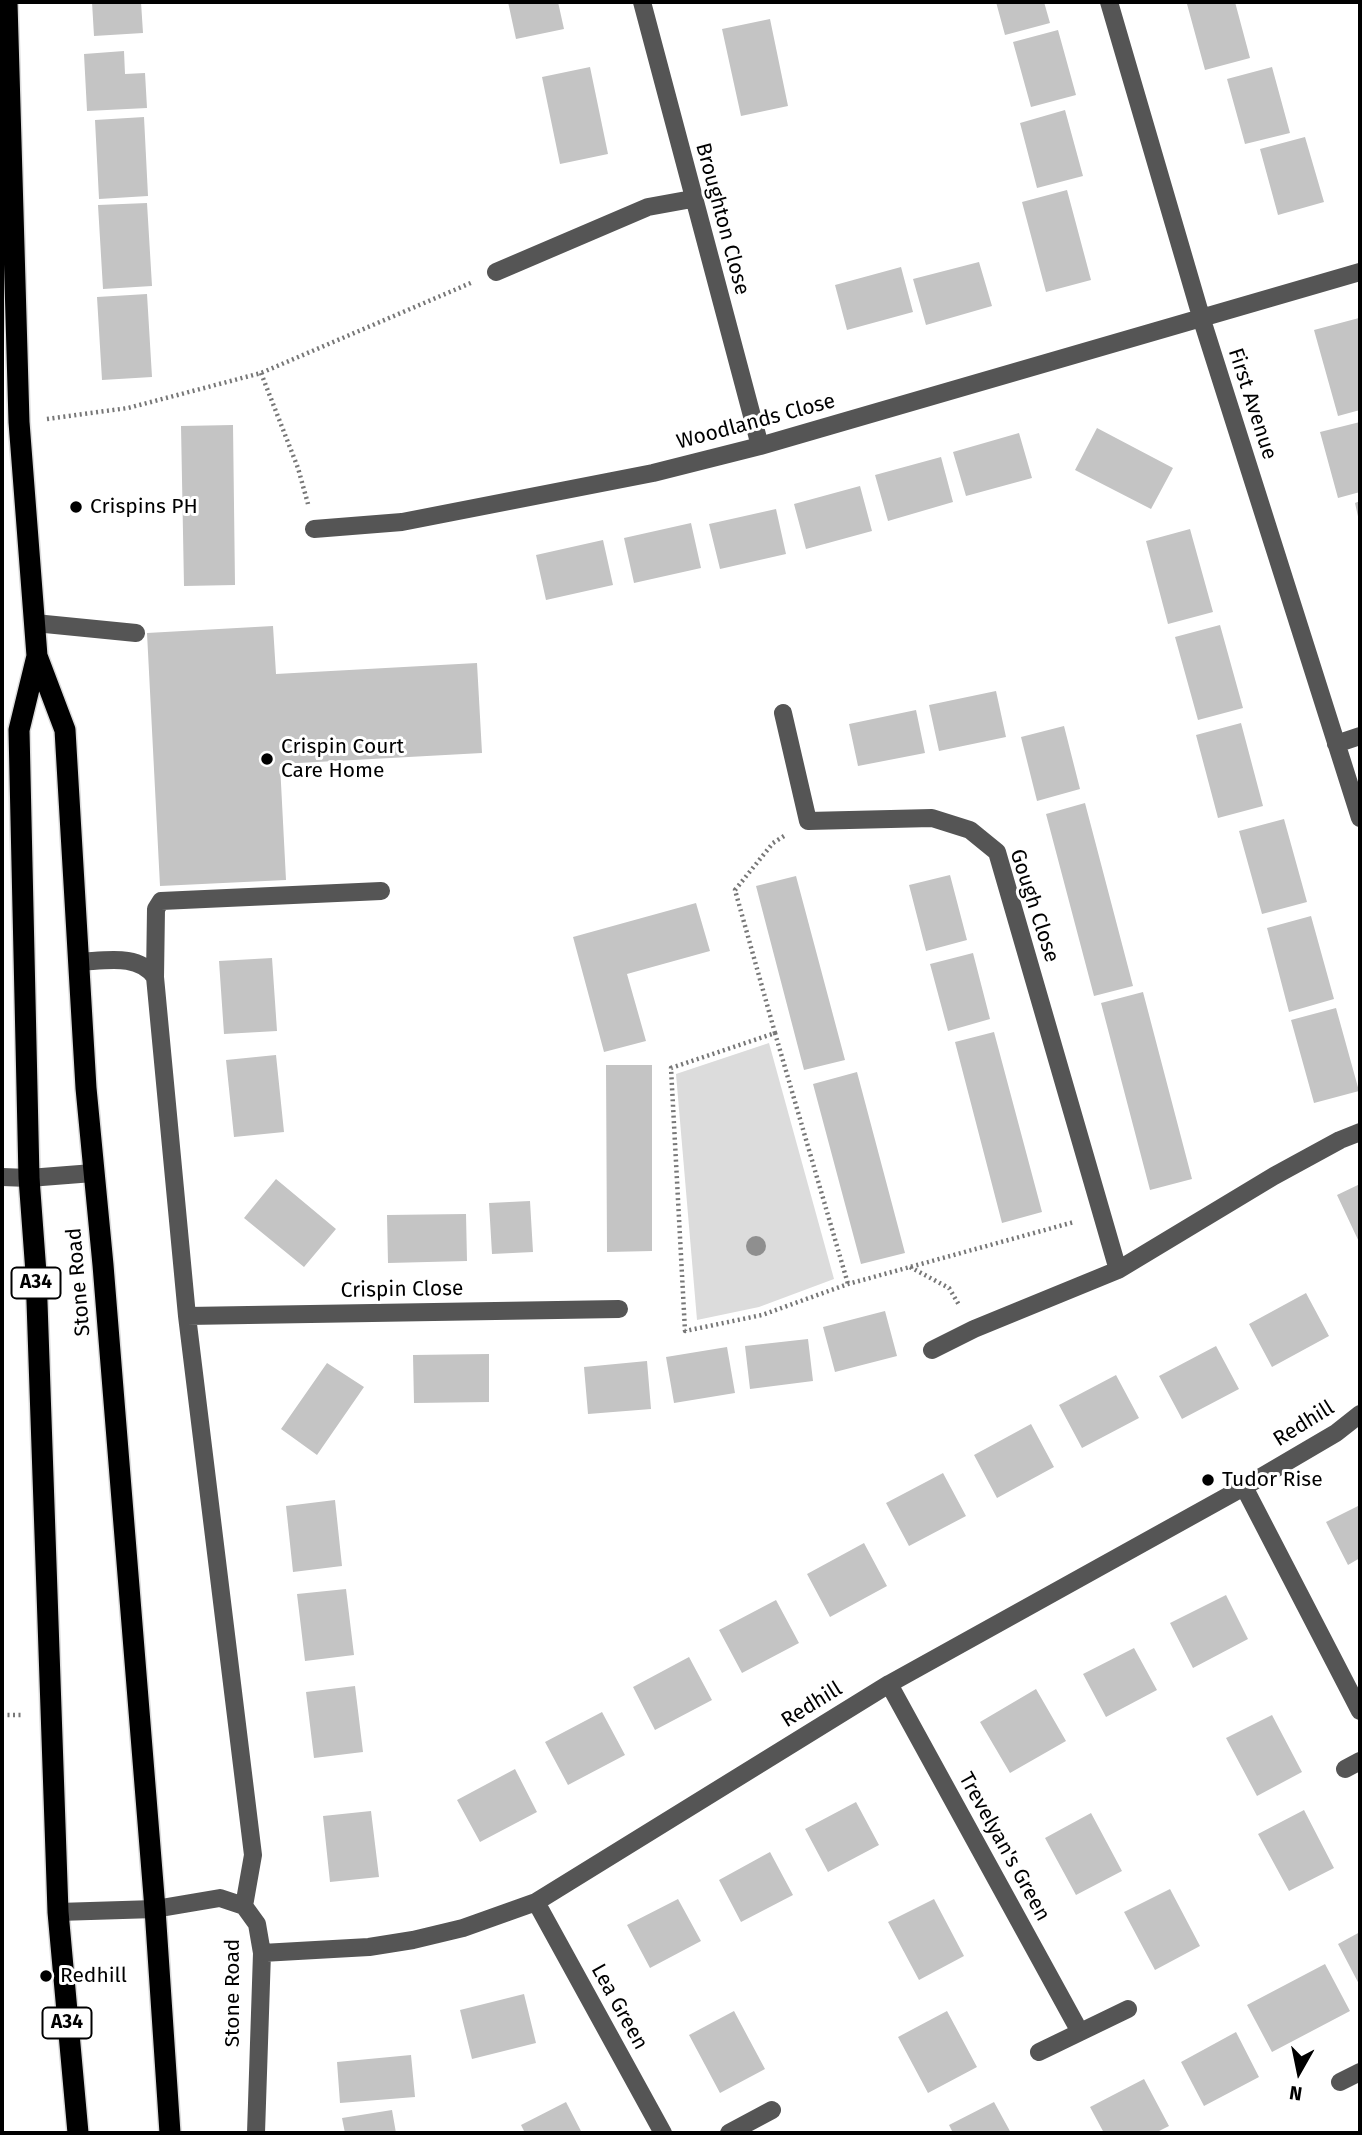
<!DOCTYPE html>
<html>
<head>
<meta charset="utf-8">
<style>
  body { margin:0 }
  #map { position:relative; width:1362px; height:2135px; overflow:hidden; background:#fff; font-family:"Fira Sans",sans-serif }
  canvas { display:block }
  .frame { position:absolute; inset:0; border:4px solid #000; pointer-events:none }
  .north { position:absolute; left:1264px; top:2037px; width:70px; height:70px; -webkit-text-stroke:5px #fff; paint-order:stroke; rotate:189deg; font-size:19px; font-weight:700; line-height:28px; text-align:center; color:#000 }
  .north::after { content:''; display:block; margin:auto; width:24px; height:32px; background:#000; clip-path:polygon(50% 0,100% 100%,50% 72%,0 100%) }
</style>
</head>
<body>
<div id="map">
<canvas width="1362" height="2135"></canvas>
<div class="frame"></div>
<div class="north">N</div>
</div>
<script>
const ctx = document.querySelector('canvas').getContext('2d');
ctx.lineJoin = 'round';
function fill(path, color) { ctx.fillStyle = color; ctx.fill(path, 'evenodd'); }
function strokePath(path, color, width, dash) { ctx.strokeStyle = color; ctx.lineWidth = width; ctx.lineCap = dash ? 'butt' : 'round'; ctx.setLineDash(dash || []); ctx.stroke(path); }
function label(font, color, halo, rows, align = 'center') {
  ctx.font = font + ' "Fira Sans",sans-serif'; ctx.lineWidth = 6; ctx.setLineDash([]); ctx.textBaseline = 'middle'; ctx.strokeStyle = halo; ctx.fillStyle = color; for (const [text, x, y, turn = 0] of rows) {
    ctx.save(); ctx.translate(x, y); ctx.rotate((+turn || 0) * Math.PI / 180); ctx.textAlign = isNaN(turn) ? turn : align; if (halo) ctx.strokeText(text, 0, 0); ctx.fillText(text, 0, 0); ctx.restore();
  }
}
fill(new Path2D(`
  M769 1043 834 1279 759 1307 697 1320 676 1074Z`), '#dcdcdc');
fill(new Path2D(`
  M92 2H141L143 33 94 36Z
  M508 2H558L564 29 516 39Z
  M996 2H1044L1050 23 1005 35Z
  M1197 2H1235L1250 58 1205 70 1187 4Z
  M770 19 788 106 741 116 722 29Z
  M1058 30 1076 95 1031 107 1013 42Z
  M124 51 125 74 145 73 147 108 87 111 84 54Z
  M590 67 608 154 560 164 542 77Z
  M1272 67 1290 133 1245 144 1227 79Z
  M1065 110 1083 176 1037 188 1020 123Z
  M144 117 148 196 99 199 95 120Z
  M1305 137 1324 202 1278 215 1260 149Z
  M1067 190 1091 280 1046 292 1022 202Z
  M147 203 152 286 103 289 98 205Z
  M979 262 992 306 926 325 913 279Z
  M901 267 913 312 847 330 835 285Z
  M147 294 152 377 102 380 97 297Z
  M1359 318 1360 410 1338 416 1314 330Z
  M1360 422V492L1338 498 1320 432Z
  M233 425 235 585 184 586 181 426Z
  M1097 428 1173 468 1151 509 1075 470Z
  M1019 433 1032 478 966 496 953 452Z
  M941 457 953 502 888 521 875 475Z
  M860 486 872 531 806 549 794 504Z
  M1360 501V521H1359L1355 503Z
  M776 509 786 554 720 569 709 524Z
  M691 523 701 568 634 583 624 538Z
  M1190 529 1213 612 1168 624 1146 541Z
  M603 540 613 585 546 600 536 555Z
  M1220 625 1243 708 1198 720 1175 637Z
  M273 626 276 674 477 663 482 753 280 764 286 880 160 886 147 633Z
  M996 691 1006 737 939 751 929 705Z
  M916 710 925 753 858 766 849 724Z
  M1241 723 1263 806 1218 818 1196 735Z
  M1064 726 1080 789 1037 801 1021 737Z
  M1085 803 1133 986 1094 996 1046 814Z
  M1284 819 1307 902 1262 914 1239 831Z
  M950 875 967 940 926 951 909 885Z
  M796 876 845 1060 804 1070 756 886Z
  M696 903 710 951 627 974 646 1041 604 1052 573 937Z
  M1311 916 1334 999 1289 1012 1267 928Z
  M973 953 990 1019 948 1031 930 964Z
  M272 958 277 1031 224 1034 219 961Z
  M1143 992 1192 1179 1150 1190 1101 1003Z
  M1336 1008 1359 1091 1314 1103 1291 1020Z
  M994 1032 1042 1212 1002 1223 955 1042Z
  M276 1055 284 1132 234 1137 226 1060Z
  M606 1065H652V1251L607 1252Z
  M857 1072 905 1253 861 1264 813 1084Z
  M276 1179 336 1229 304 1267 244 1218Z
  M1360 1184V1244L1337 1195Z
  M530 1201 533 1252 492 1254 489 1203Z
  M466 1214 467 1261 388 1263 387 1215Z
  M1306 1293 1329 1336 1272 1367 1249 1324Z
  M885 1311 897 1356 835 1372 823 1327Z
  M808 1339 813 1381 750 1389 745 1346Z
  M1216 1346 1239 1389 1182 1419 1159 1376Z
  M727 1347 735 1393 674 1403 666 1357Z
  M489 1354V1402L414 1403 413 1355Z
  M647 1361 651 1409 588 1414 584 1367Z
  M327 1363 364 1387 317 1455 281 1429Z
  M1116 1375 1139 1418 1082 1448 1059 1405Z
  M1031 1424 1054 1467 997 1498 974 1455Z
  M943 1473 966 1516 909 1546 886 1503Z
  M335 1500 342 1566 293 1572 286 1506Z
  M1360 1505V1558L1348 1565 1326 1522Z
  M864 1543 887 1586 830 1617 807 1574Z
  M346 1589 354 1655 305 1661 297 1594Z
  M1226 1595 1248 1639 1193 1668 1170 1623Z
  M776 1600 799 1643 742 1673 719 1630Z
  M1134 1648 1157 1690 1106 1717 1083 1674Z
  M689 1657 712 1700 655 1730 633 1687Z
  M355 1686 363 1752 314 1758 306 1692Z
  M1036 1689 1066 1741 1010 1773 980 1722Z
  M602 1712 625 1755 568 1785 545 1742Z
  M1272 1715 1302 1772 1257 1796 1226 1738Z
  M515 1769 537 1812 480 1842 457 1800Z
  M856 1802 879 1845 828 1872 805 1829Z
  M1304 1810 1334 1868 1289 1891 1258 1834Z
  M371 1811 379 1877 330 1882 323 1816Z
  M1091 1813 1122 1871 1076 1895 1045 1838Z
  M770 1852 793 1895 741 1922 719 1880Z
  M1170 1889 1200 1946 1155 1970 1124 1912Z
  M678 1899 701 1941 650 1968 627 1925Z
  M934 1899 964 1956 919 1980 888 1922Z
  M1360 1932V1986L1338 1944Z
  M1325 1964 1350 2011 1272 2052 1247 2005Z
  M524 1994 536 2043 472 2059 460 2010Z
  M734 2011 765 2069 720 2093 689 2035Z
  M947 2011 977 2067 928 2093 898 2037Z
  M1236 2032 1259 2077 1204 2106 1181 2062Z
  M411 2055 415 2097 340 2103 337 2062Z
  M1144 2079 1169 2126 1155 2133H1104L1090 2107Z
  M566 2102 582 2133H525L521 2125Z
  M994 2102 1011 2133H953L949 2125Z
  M392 2110 396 2133H345L342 2118Z`), '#c4c4c4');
const highway = new Path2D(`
  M7 2 19 422 37 656 65 730 86 1088 103 1265 155 1909 170 2133
  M37 656 19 730 29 1178 36 1273 58 1912 78 2133`);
strokePath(highway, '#dbdbdb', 24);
strokePath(new Path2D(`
  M261 373 298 468 308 504
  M47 419 128 408 261 373 473 282
  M784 836 773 843 735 890 775 1033 671 1068 685 1331 762 1315 848 1284 1074 1222
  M775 1033 848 1284
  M910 1267 949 1288 959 1305
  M2 1715H22`), '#777', 4.5, [2, 3.5]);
strokePath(new Path2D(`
  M642 2 760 446
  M1109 2 1202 320 1360 818
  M496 272 648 207 692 199
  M314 529 402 522 653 473 760 446 1360 272
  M35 623 136 633
  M783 713 808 821 932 818 970 830 997 852 1118 1270
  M1336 744 1360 736
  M78 962C105 961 138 953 155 977L187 1316 253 1855 244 1906
  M155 977 156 909 161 901 381 891
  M2 1177 29 1178 93 1173
  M187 1316 619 1309
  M932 1350 974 1329 1118 1270 1274 1176 1340 1140 1360 1132
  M1244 1487 1360 1711
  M889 1684 1080 2032
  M1345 1769 1360 1761
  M536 1902 663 2133
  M58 1912 155 1909 220 1898 244 1906 257 1924 262 1953 256 2133
  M262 1953 369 1947 413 1940 463 1928 536 1902 889 1684 1244 1487 1336 1433 1360 1414
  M1039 2052 1128 2009
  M1340 2082 1360 2072
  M729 2133 772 2110`), '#555', 18);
strokePath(highway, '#000', 21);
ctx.fillStyle = '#8f8f8f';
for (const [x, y] of [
  [756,1246]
]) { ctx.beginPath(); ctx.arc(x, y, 10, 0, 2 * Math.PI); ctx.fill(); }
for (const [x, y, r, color] of [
  [76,507,7,"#000"],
  [267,759,7,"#000"],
  [1208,1480,7,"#000"],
  [46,1976,7,"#000"]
]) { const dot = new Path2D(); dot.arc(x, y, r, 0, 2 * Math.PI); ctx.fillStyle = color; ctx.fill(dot); strokePath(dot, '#fff', 2.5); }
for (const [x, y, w] of [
  [36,1283,49],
  [67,2023,49]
]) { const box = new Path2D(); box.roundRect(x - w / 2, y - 15.5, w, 31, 5); ctx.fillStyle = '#fff'; ctx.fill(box); strokePath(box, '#000', 2); }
label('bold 19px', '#000', null, [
  ["A34",36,1283],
  ["A34",67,2023]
]);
label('21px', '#000', '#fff', [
  ["Broughton Close",722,219,75],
  ["First Avenue",1252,404,72],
  ["Woodlands Close",756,422,-15],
  ["Gough Close",1034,906,72],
  ["Stone Road",79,1282,-95],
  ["Crispin Close",402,1290,-1],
  ["Redhill",1304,1424,-32],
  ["Redhill",812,1705,-32],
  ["Trevelyan's Green",1004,1847,61],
  ["Stone Road",233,1993,-90],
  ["Lea Green",619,2007,61]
]);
label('21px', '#000', '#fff', [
  ["Crispins PH",90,507],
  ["Crispin Court",281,747],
  ["Care Home",281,771],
  ["Tudor Rise",1222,1480],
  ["Redhill",60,1976]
], 'left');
</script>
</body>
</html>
